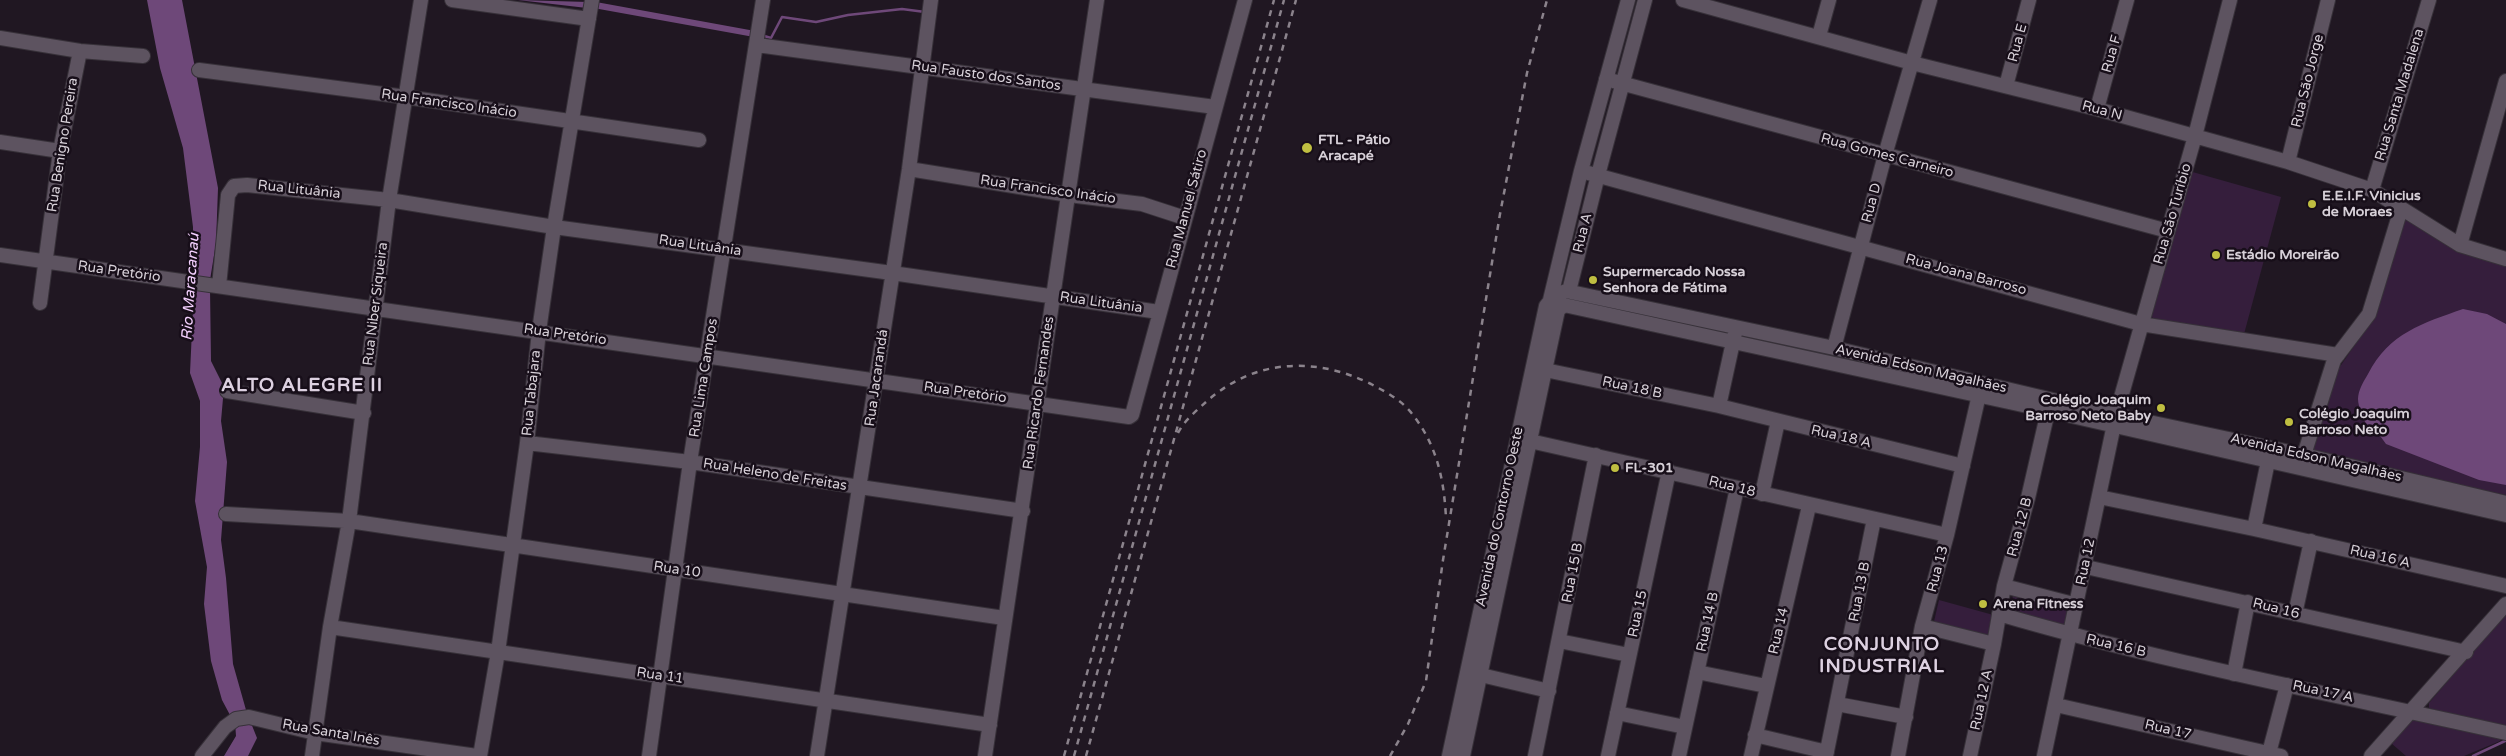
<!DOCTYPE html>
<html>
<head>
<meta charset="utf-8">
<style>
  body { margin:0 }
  canvas { display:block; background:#201722 }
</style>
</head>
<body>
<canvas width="2506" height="756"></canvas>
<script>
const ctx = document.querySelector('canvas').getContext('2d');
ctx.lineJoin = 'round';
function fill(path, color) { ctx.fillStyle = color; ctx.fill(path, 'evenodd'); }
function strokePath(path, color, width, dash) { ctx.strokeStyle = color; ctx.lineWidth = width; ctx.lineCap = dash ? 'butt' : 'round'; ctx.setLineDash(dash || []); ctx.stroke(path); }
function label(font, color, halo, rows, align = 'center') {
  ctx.font = font + ' "Varela Round",sans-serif'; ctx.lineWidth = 5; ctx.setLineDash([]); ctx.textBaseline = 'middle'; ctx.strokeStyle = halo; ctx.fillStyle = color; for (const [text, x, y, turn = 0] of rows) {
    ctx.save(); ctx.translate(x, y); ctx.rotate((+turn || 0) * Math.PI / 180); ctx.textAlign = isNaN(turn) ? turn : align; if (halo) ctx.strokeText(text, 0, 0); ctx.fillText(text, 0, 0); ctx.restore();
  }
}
fill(new Path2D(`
  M2189 171 2281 197 2244 334 2155 321 2150 314Z
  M2410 218 2506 263V495L2315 453 2312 447 2339 368 2372 320 2400 222Z
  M2013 596 2069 608 2065 626 2009 614Z
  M1939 600 1997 616 1992 639 1933 626Z
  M2506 613V729L2429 708V703Z
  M2413 717 2501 735 2500 741 2464 756H2406L2391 743Z`), '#351e3c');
fill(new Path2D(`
  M147 0H182L218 188 216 243 210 280 193 278V227L183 148 160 68Z
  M518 0 588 2 587 8Z
  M596 2 755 31 754 37 599 9 595 8Z
  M194 287 210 289 211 361 224 387 221 421 227 462 221 540 226 578 233 664 246 710 230 715 222 700 211 661 204 604 207 567 195 501 200 447V401L190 373Z
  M2463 309 2487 314 2506 324V485L2479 480 2386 444 2378 433 2368 428C2364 420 2358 407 2358 399 2358 390 2364 381 2368 374 2389 333 2423 323 2463 309Z
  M249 718 257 738 248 756H224L236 736 235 722Z`), '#6e4879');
strokePath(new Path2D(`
  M761 35 771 38 782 17 816 22 848 15 902 9 925 12
  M2473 756 2505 741V738`), '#6e4879', 2.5);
const minor = new Path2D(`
  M452 0 589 19
  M1683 0 1912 63 2097 109 2288 162 2372 190 2460 245 2506 259
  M1819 36 1829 0
  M0 38 80 51 143 56
  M757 45 1215 107
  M199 70 406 97 699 140
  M1606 79 2168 231
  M2006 86 2029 0
  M2097 109 2127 0
  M0 142 60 151
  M2288 162 2328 0
  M909 169 1069 195 1142 204 1185 218
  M1581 171 2141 324 2338 355
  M2372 190 2429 0
  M2460 245 2506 81
  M0 255 1129 417 1132 415 1245 0
  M219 286 228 195 234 186 247 185 389 200 554 227 892 273 1159 312
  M1569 291 1598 175 1645 0
  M1550 300 1581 171 1628 0
  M40 303 60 151 80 51
  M1834 348 1885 155 1930 0
  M1545 370 1719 406 1963 466
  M227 391 364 413
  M1719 406 1735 333
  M1521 439 1947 535
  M527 443 690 462 1023 511
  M2304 455 2334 360 2369 314 2401 209
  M1762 494 1778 421
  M2099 497 2254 529 2506 586
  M226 514 349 521 1004 618
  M2254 529 2268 461
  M2086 567 2466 652
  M2004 586 2077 605
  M1999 614C2166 663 2337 695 2506 733
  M2295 614 2311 541
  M1922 626 1994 644
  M330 627 990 725
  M1559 641 1629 655
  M1697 672 1766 686
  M2234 674 2248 602
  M1481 675 1549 691
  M1837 704 1906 717
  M2056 705 2281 756
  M1617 713 1685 727
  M1755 735 1827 752
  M2269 753 2287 685
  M202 756 225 727 236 719 249 717 315 733 477 756
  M312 756 330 627 349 521 389 200 421 0
  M480 756 498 652 527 443 539 331 554 227 592 0
  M649 756 690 462 763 0
  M817 756 909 169 931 0
  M985 756 1097 0
  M1449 756 1546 306 1555 295 1566 291 1834 348 2116 415 2304 455 2506 503
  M1463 756 1545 370 1558 310 1564 305 2041 409 2506 515
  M1535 756 1596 455
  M1608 756 1669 471
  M1679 756 1737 488
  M1751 756 1809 506
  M1826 756 1874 519
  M1898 756 1922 626 1947 535 1981 386
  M1970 756 1994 644 2004 586 2028 498 2048 411
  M2044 756 2116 415 2195 136 2230 0
  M2371 756 2506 604`);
strokePath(minor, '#373139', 16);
strokePath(minor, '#5d5360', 14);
strokePath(new Path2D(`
  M1178 433C1184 421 1196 411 1206 402 1254 359 1314 356 1371 384 1386 392 1403 401 1413 415 1437 446 1444 479 1446 518
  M1064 756 1274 0
  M1074 756 1284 0
  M1086 756 1296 0
  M1390 756 1408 724 1426 681 1443 560 1500 214 1527 73 1547 0`), '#8b838c', 2.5, [6, 6]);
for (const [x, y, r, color] of [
  [1307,148,6,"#bfbe41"],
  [2312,204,5,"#bfbe41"],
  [2216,255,5,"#bfbe41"],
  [1593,280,5,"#bfbe41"],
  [2161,408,5,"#bfbe41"],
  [2289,422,5,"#bfbe41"],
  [1615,468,5,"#bfbe41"],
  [1983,604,5,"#bfbe41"]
]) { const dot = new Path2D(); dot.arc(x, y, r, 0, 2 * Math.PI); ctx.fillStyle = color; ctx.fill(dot); strokePath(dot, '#170e19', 2); }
label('14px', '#d7d0d8', '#170e19', [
  ["Rua E",2018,43,-75],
  ["Rua F",2112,54,-74],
  ["Rua Fausto dos Santos",986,76,8],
  ["Rua São Jorge",2308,81,-76],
  ["Rua Santa Madalena",2400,95,-73],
  ["Rua Francisco Inácio",449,104,8],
  ["Rua N",2102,111,15],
  ["Rua Benigno Pereira",63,145,-81],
  ["Rua Gomes Carneiro",1887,156,15],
  ["Rua Lituânia",299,190,6],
  ["Rua Francisco Inácio",1048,190,8],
  ["Rua D",1872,203,-75],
  ["Rua Manuel Sátiro",1187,209,-75],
  ["Rua São Turíbio",2173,214,-74],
  ["Rua A",1583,233,-76],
  ["Rua Lituânia",700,246,8],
  ["Rua Pretório",119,272,8],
  ["Rua Joana Barroso",1966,275,15],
  ["Rua Lituânia",1101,303,8],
  ["Rua Niber Siqueira",376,304,-83],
  ["Rua Pretório",565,335,8],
  ["Avenida Edson Magalhães",1921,369,13],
  ["Rua Lima Campos",704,378,-81],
  ["Rua Jacarandá",877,378,-82],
  ["Rua 18 B",1632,388,12],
  ["Rua Tabajara",532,393,-84],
  ["Rua Pretório",965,393,8],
  ["Rua Ricardo Fernandes",1039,393,-82],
  ["Rua 18 A",1841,437,13],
  ["Avenida Edson Magalhães",2316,458,13],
  ["Rua Heleno de Freitas",775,475,9],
  ["Rua 18",1732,487,14],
  ["Avenida do Contorno Oeste",1500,517,-78],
  ["Rua 12 B",2020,527,-75],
  ["Rua 16 A",2380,557,13],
  ["Rua 12",2086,562,-78],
  ["Rua 13",1938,569,-75],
  ["Rua 10",677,570,8],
  ["Rua 15 B",1573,573,-79],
  ["Rua 13 B",1860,592,-79],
  ["Rua 16",2276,609,14],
  ["Rua 15",1638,614,-78],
  ["Rua 14 B",1708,622,-78],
  ["Rua 14",1779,631,-77],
  ["Rua 16 B",2116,646,13],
  ["Rua 11",660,676,8],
  ["Rua 17 A",2323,692,12],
  ["Rua 12 A",1982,700,-78],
  ["Rua 17",2168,730,13],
  ["Rua Santa Inês",331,733,10]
]);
label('bold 14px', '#d7d0d8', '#170e19', [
  ["FTL - Pátio",1318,140],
  ["Aracapé",1318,156],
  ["E.E.I.F. Vinicius",2322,196],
  ["de Moraes",2322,212],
  ["Estádio Moreirão",2226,255],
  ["Supermercado Nossa",1603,272],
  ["Senhora de Fátima",1603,288],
  ["Colégio Joaquim",2151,400,"right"],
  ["Barroso Neto Baby",2151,416,"right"],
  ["Colégio Joaquim",2299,414],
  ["Barroso Neto",2299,430],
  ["FL-301",1625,468],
  ["Arena Fitness",1993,604]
], 'left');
label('italic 15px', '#f4d0fe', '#170e19', [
  ["Rio Maracanaú",191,287,-86]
]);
ctx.letterSpacing = '1px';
label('bold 19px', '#ddd1e1', '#170e19', [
  ["ALTO ALEGRE II",302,386],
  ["CONJUNTO",1882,645],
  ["INDUSTRIAL",1882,667]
]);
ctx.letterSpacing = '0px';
</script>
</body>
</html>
